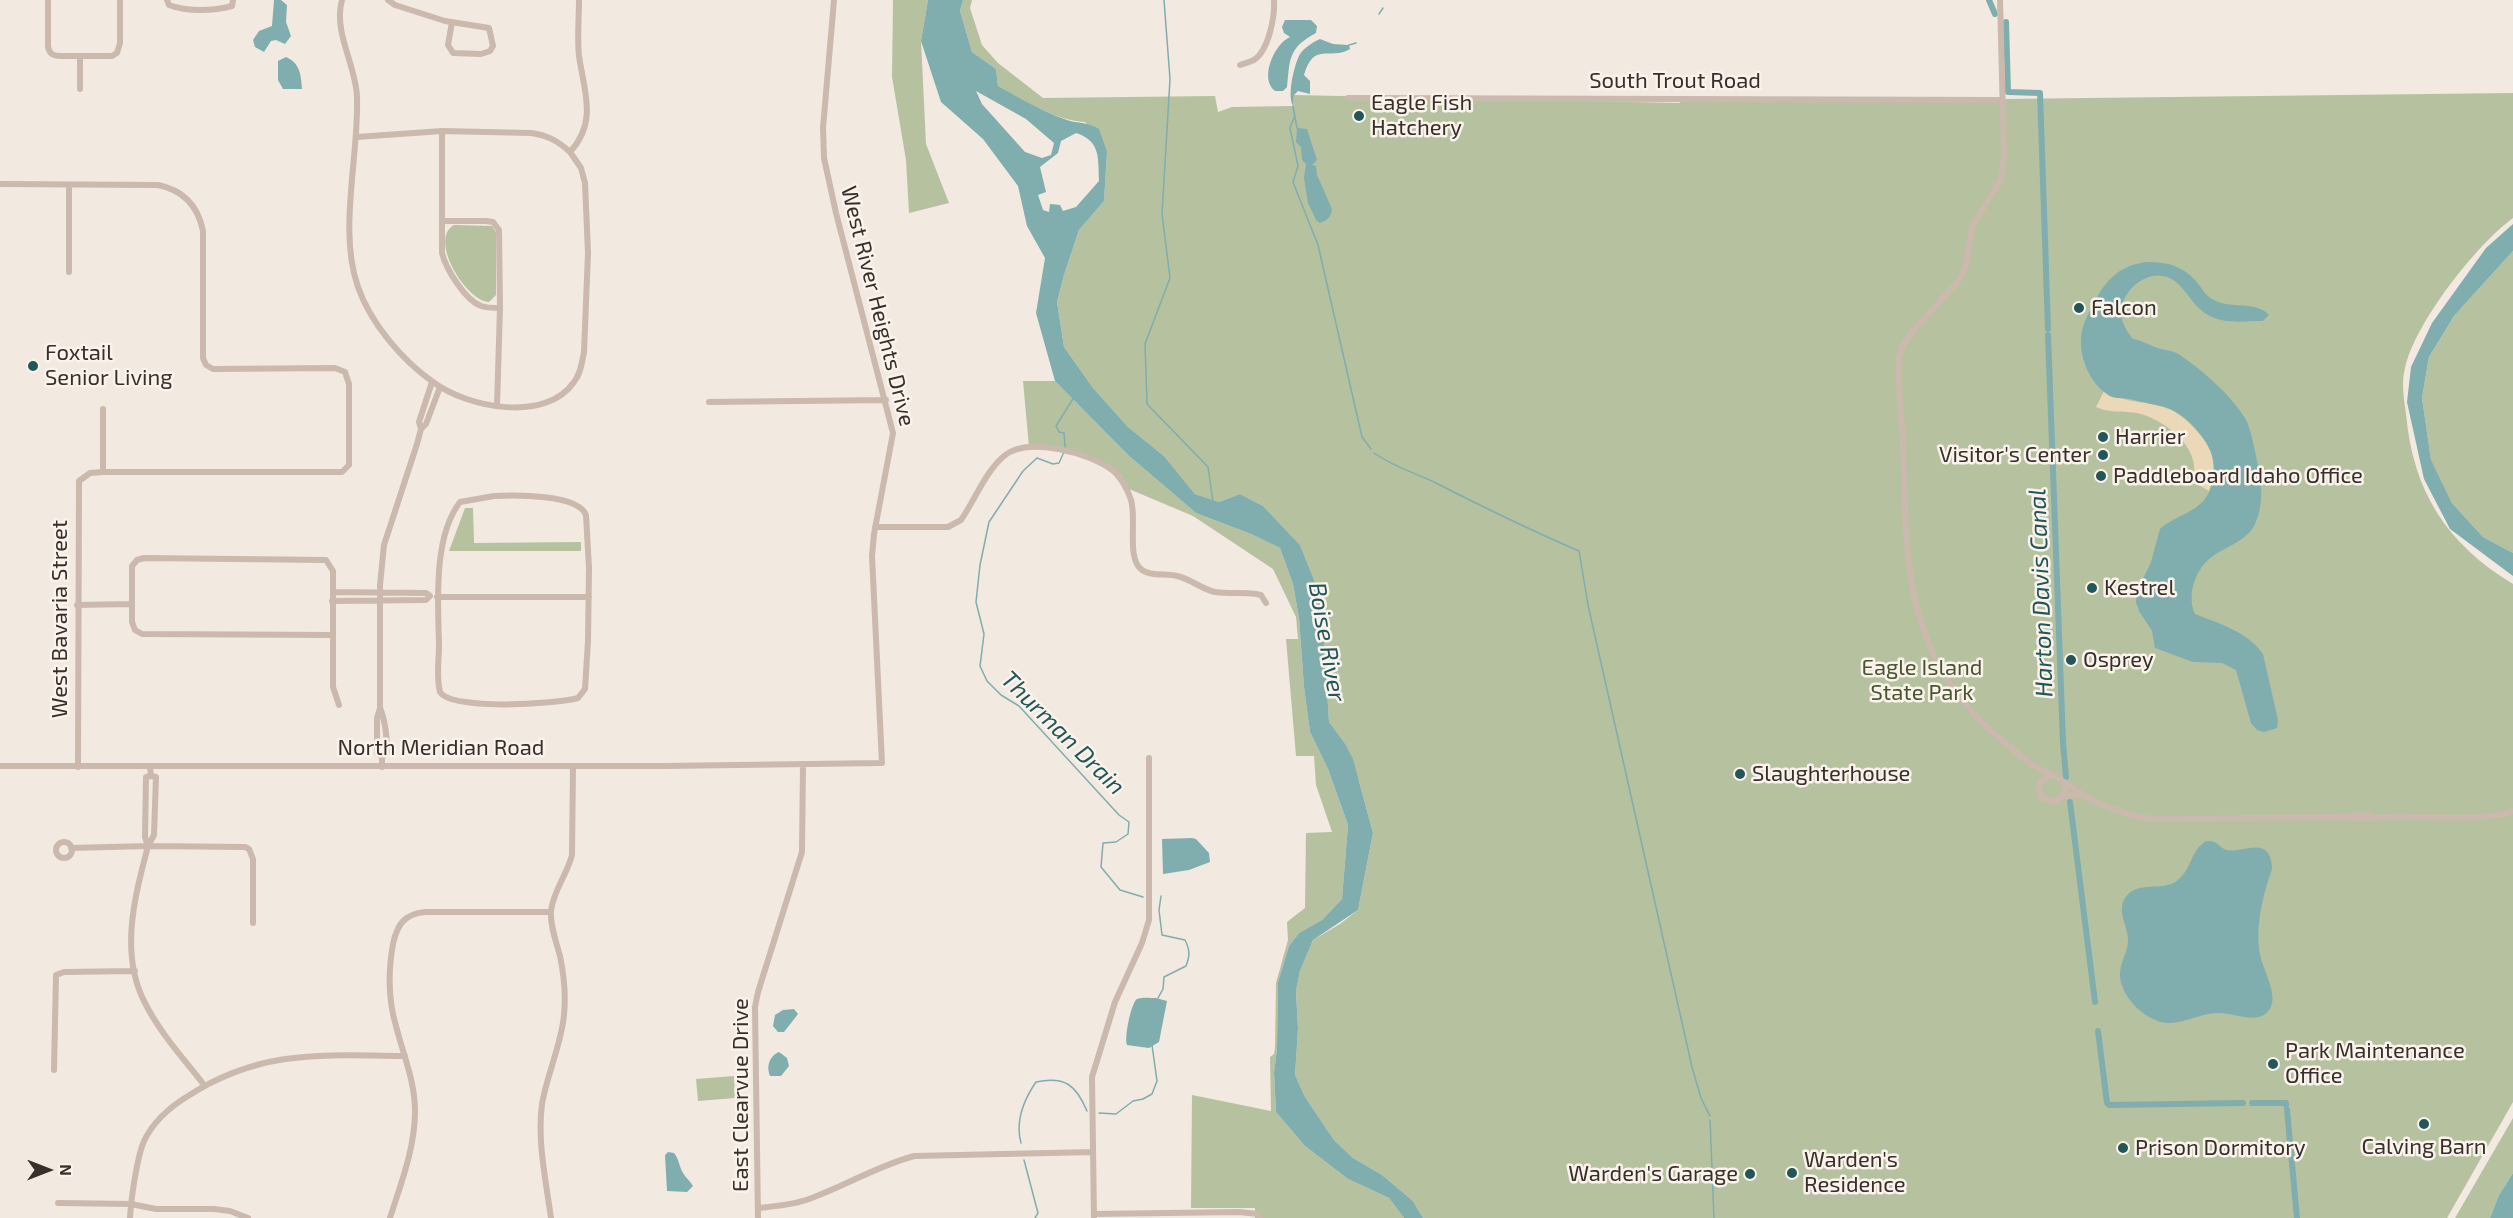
<!DOCTYPE html>
<html>
<head>
<meta charset="utf-8">
<style>
  body { margin:0 }
  #map { position:relative; width:2513px; height:1218px; overflow:hidden; background:#f2e9e0; font-family:"Exo 2",sans-serif }
  canvas { display:block }
  .north { position:absolute; left:18px; top:1140px; width:60px; height:60px; -webkit-text-stroke:4px #f9f3ec; paint-order:stroke; rotate:90deg; font-size:16px; font-weight:700; line-height:24px; text-align:center; color:#382e2a }
  .north::after { content:''; display:block; margin:auto; width:21px; height:27px; background:#382e2a; clip-path:polygon(50% 0,100% 100%,50% 72%,0 100%) }
</style>
</head>
<body>
<div id="map">
<canvas width="2513" height="1218"></canvas>
<div class="north">N</div>
</div>
<script>
const ctx = document.querySelector('canvas').getContext('2d');
ctx.lineJoin = 'round';
function fill(path, color) { ctx.fillStyle = color; ctx.fill(path, 'evenodd'); }
function strokePath(path, color, width, dash) { ctx.strokeStyle = color; ctx.lineWidth = width; ctx.lineCap = dash ? 'butt' : 'round'; ctx.setLineDash(dash || []); ctx.stroke(path); }
function label(font, color, halo, rows, align = 'center') {
  ctx.font = font + ' "Exo 2",sans-serif'; ctx.lineWidth = 5; ctx.setLineDash([]); ctx.textBaseline = 'middle'; ctx.strokeStyle = halo; ctx.fillStyle = color; for (const [text, x, y, turn = 0] of rows) {
    ctx.save(); ctx.translate(x, y); ctx.rotate((+turn || 0) * Math.PI / 180); ctx.textAlign = isNaN(turn) ? turn : align; if (halo) ctx.strokeText(text, 0, 0); ctx.fillText(text, 0, 0); ctx.restore();
  }
}
fill(new Path2D(`
  M893 0H928L921 41 926 144 949 203 909 213 906 160 892 77Z
  M963 0H972L970 8 982 45 998 63 1043 98 1215 96 1218 112 1232 107 1293 106 1294 95 1680 103 1681 98 1918 100 2513 93V218C2476 245 2415 323 2405 368 2401 383 2404 399 2406 414 2413 492 2447 544 2513 584V1102L2447 1218H1423L1413 1201 1382 1175 1353 1158 1334 1140 1305 1097 1295 1075 1298 1029 1296 991 1300 971 1313 940 1340 924 1358 910 1373 833 1359 781 1344 742 1329 722 1321 597 1300 545 1263 506 1240 494 1219 502 1195 494 1164 456 1128 427 1093 388 1064 347 1057 302 1064 275 1079 230 1104 201 1107 152 1085 122C1054 120 1025 101 998 86L996 69 972 52 960 11Z
  M454 225 492 226 496 232V295L489 302C466 301 428 239 454 225Z
  M2513 251V553L2483 537 2452 503 2431 461 2422 398 2429 357 2454 316Z
  M1023 381H1055L1128 455 1196 513 1251 534 1280 548 1293 584 1299 618 1304 687 1310 732 1328 769 1348 825 1342 899 1322 920 1299 933 1289 946 1278 982 1277 1048 1274 1073 1276 1112 1305 1146 1348 1179 1389 1198 1404 1218H1255V1208H1191L1192 1095 1271 1111 1270 1057 1274 1054 1275 1048 1276 983 1288 940 1287 922 1305 908 1306 833 1332 832 1316 785 1314 756H1296L1286 639H1298L1296 617 1273 569 1193 516 1129 489 1121 475 1110 465 1067 452 1029 447Z
  M465 508H473L474 543 581 542V551H449Z
  M734 1076 735 1098 698 1101 696 1079Z
  M2513 1118V1173L2499 1195 2490 1218H2455Z`), '#b6c1a0');
fill(new Path2D(`
  M2104 391C2121 402 2143 401 2163 407 2174 410 2182 416 2190 424 2212 446 2219 460 2209 491L2192 481C2204 451 2168 422 2141 414 2126 410 2111 414 2096 407Z`), '#ebd8b8');
fill(new Path2D(`
  M274 0H281L287 5 286 22 291 36 285 44 276 40 271 41 264 52 255 47 253 40 259 31 272 26Z
  M928 0H963L960 11 972 52 996 69 998 86C1020 98 1043 112 1067 120 1080 124 1084 121 1099 129L1107 152 1104 201 1079 230 1064 275 1057 302 1064 347 1093 388 1128 427 1164 456 1195 494 1219 502 1240 494 1263 506 1300 545 1321 597 1329 722 1344 742 1353 759 1373 833 1358 910 1313 940 1300 971 1296 991 1298 1029 1295 1075 1305 1097 1334 1140 1353 1158 1382 1175 1413 1201 1423 1218H1404L1389 1198 1348 1179 1305 1146 1276 1112 1274 1073 1277 1048 1278 982 1289 946 1299 933 1322 920 1342 899 1348 825 1328 769 1310 732 1304 687 1299 618 1293 584 1280 548 1251 534 1196 513 1128 455 1055 381 1036 313 1045 258 1027 226 1018 186 983 139 941 102 921 41ZM976 91 1026 119 1054 143 1051 155 1042 158 1025 152 982 104ZM1076 133C1101 141 1098 158 1099 181L1076 207 1063 211 1060 205 1050 204 1049 212 1043 210 1038 195 1046 192 1040 167 1058 153 1061 141Z
  M1285 20H1311L1317 26 1316 33C1288 48 1290 59 1287 87L1283 91H1275C1259 79 1274 44 1290 37L1284 33 1282 27Z
  M1320 39 1333 44 1349 45 1350 49C1329 61 1314 41 1304 75L1310 81V94L1298 91 1294 95 1293 106C1287 95 1294 65 1300 54 1304 48 1313 42 1320 39Z
  M286 57C300 63 301 75 302 89H283L278 80V61Z
  M1297 128 1307 129 1317 160 1312 165 1316 166 1317 175 1332 209C1331 217 1328 220 1320 223L1316 220 1308 203 1304 178 1306 164 1302 160 1301 147 1296 142Z
  M2513 224V251L2454 316 2429 357 2422 398 2431 460 2452 503 2483 537 2513 553V576L2450 529 2424 479 2407 402 2411 367 2432 323 2486 248Z
  M2146 262C2167 262 2181 265 2196 281 2201 287 2205 295 2212 299 2229 310 2256 300 2269 315L2263 321C2246 321 2227 324 2212 317 2193 308 2190 294 2176 282 2154 264 2124 286 2121 310 2120 320 2127 332 2133 339 2144 341 2148 345 2158 348 2164 350 2175 351 2180 355 2204 372 2228 392 2245 418 2250 425 2255 451 2257 461 2262 482 2264 504 2255 524 2246 543 2222 547 2208 560 2194 573 2187 596 2195 614 2218 623 2248 632 2263 654L2278 720 2277 728 2264 732 2257 730 2251 723 2236 670 2222 663 2193 662 2155 648 2152 631 2139 611 2136 602 2137 592 2151 562 2160 529C2173 517 2194 513 2205 499 2214 487 2216 469 2212 455 2206 437 2188 417 2170 409 2158 404 2143 403 2130 399 2124 398 2118 399 2112 397 2090 386 2077 355 2082 331 2084 321 2090 310 2095 302 2105 279 2122 265 2146 262Z
  M1192 838 1196 839 1209 853 1210 862 1189 870 1163 874 1162 839Z
  M2206 841C2220 841 2217 847 2227 850 2242 854 2271 833 2272 869 2263 895 2255 926 2260 954 2262 969 2280 996 2269 1010 2258 1026 2234 1012 2218 1013 2201 1013 2186 1023 2169 1023 2147 1023 2122 998 2120 977 2119 964 2127 954 2128 942 2129 927 2116 912 2125 898 2138 879 2162 893 2178 880 2193 867 2190 851 2206 841Z
  M1156 998 1167 1001 1159 1042 1149 1048 1127 1045C1124 1038 1131 1003 1137 999 1142 997 1151 998 1156 998Z
  M794 1009 798 1014 784 1032H778L773 1026 775 1015 783 1010Z
  M779 1052 787 1058 789 1066 781 1076H770C766 1067 769 1056 779 1052Z
  M668 1152 674 1153C679 1159 679 1166 683 1173 686 1178 690 1181 693 1186L687 1192 667 1191 665 1155Z
  M2513 1173V1218H2490L2499 1195Z`), '#80adae');
strokePath(new Path2D(`
  M1164 0 1170 79 1162 214 1170 278 1145 344 1147 404 1208 467 1213 502
  M1379 14 1383 8
  M1349 45 1356 43
  M1293 106 1297 128
  M1295 115 1290 128 1298 166 1293 182 1318 245 1362 437 1371 449
  M1065 447 1064 433 1059 432 1056 426 1074 397
  M1064 452 1059 463 1053 464 1037 458 1023 471 989 522 980 565 976 602 984 634 980 666 987 681 1001 695 1019 706 1119 815 1129 822 1128 834 1116 842 1103 843 1101 867 1120 890 1143 897
  M1374 453C1394 467 1415 473 1436 483 1483 507 1530 530 1579 551L1588 605 1692 1067 1701 1098 1710 1116
  M1158 998 1163 989 1164 977 1186 966C1190 956 1190 950 1185 940L1162 935 1159 910 1161 896
  M1099 1113 1116 1114 1133 1101 1143 1099 1152 1094 1157 1081 1152 1045
  M1710 1120 1714 1218
  M1021 1143C1015 1121 1023 1101 1036 1082 1065 1076 1076 1085 1087 1111
  M1024 1160 1038 1213 1035 1218`), '#80adae', 1.5);
strokePath(new Path2D(`
  M1989 0 1995 14
  M2006 22 2008 92 2040 93 2048 329
  M2048 335 2063 743 2066 777
  M2070 802 2095 1002
  M2098 1031 2107 1103 2109 1105 2243 1103
  M2252 1103H2286V1105
  M2287 1110 2297 1218`), '#80adae', 6);
strokePath(new Path2D(`
  M48 0V47C50 55 54 56 61 56H112L117 53 120 43V0
  M167 0 169 5C187 12 214 11 232 6L233 0
  M342 0C333 32 356 65 357 97 359 157 338 231 358 287 371 324 402 360 433 382 468 408 546 423 574 382 581 373 582 362 584 352L588 253 585 183 581 168 570 152C598 122 584 91 579 56 577 38 579 18 579 0
  M388 0 395 5 445 21 489 28 493 46 490 51 481 54 453 53 448 45 452 22
  M2000 0 2004 154 2001 179 1972 227 1966 265 1960 279 1912 332 1903 345 1899 356C1897 386 1902 417 1903 447 1907 529 1901 604 1946 677 1968 713 1998 738 2031 764 2043 774 2069 774 2065 794L2054 802 2042 798 2039 789 2041 781 2052 775
  M80 56V89
  M1240 65C1245 63 1250 62 1254 60 1269 50 1275 16 1274 0
  M1348 98 2001 100
  M442 131V253C446 269 465 300 481 306 487 308 494 308 500 308
  M357 137 442 131 531 133C547 135 558 141 570 152
  M0 184 158 185C183 190 198 206 203 231V358L206 365 213 369 335 368 345 372 349 384V465L342 472H103L90 473 79 481 78 767
  M69 185V272
  M442 221H486L493 222 499 230 500 308 497 406
  M709 402 886 400
  M103 409V472
  M421 429 426 424 440 387
  M494 496C515 495 578 494 586 515L589 568 588 641 585 689 578 698C556 704 452 711 440 692 436 677 439 660 439 645 438 603 433 537 460 502Z
  M875 527H948L961 520C975 500 985 472 1004 456 1027 436 1090 453 1112 470 1120 476 1128 490 1131 500 1137 519 1126 559 1142 570 1152 577 1166 573 1177 576 1191 579 1201 589 1215 592 1229 594 1242 592 1256 594L1261 595 1266 603
  M437 597H589
  M332 601 426 600 430 596 426 593 333 592
  M77 605 131 604
  M332 635 142 634 135 630 132 622V566L137 560 144 558 326 560 333 571V687L339 705
  M380 708V585L384 545 417 444 421 429 419 422 432 382
  M0 766H664L882 763 872 556 874 534 893 433 836 213 824 158 823 128 834 0
  M150 767 151 776 156 777 154 835 148 846 145 837 146 777 151 776
  M382 767V757L387 753C387 738 386 722 380 708L377 718V753L382 757
  M2064 782C2091 802 2120 815 2153 819L2342 817C2360 820 2376 817 2393 817 2428 816 2481 822 2513 811
  M2063 796 2084 795
  M2346 817 2358 814 2371 816
  M56 850a8 8 0 1 1 16 0a8 8 0 1 1-16 0Z
  M148 846C135 896 119 953 145 1003 160 1033 184 1059 204 1085
  M71 848 148 846 245 847 249 849 253 859V923
  M54 1070 56 975 64 972 135 971
  M58 1203 131 1204 156 1209H214L230 1211 248 1218
  M758 1208C776 1206 793 1205 809 1199 845 1186 877 1166 914 1156L1093 1152
  M1094 1214 1239 1212 1258 1214 1260 1218
  M130 1218C131 1199 137 1157 144 1141 153 1122 170 1107 188 1096 261 1049 323 1055 405 1056
  M390 1218C401 1183 415 1148 415 1111 415 1081 403 1054 396 1026 388 999 388 972 393 944 397 925 404 914 425 912H551
  M551 1218C546 1181 537 1141 542 1104 547 1074 561 1046 564 1015 566 995 564 975 560 956 556 941 550 926 551 911 553 891 567 875 572 855L573 766
  M758 1218 755 1007 758 992 802 852 803 764
  M1094 1218 1092 1077 1115 1002 1142 943 1149 920V758`), '#cab9ac', 6);
for (const [x, y, r, color] of [
  [1359,116,6,"#225658"],
  [2079,308,6,"#225658"],
  [33,366,6,"#225658"],
  [2103,437,6,"#225658"],
  [2103,455,6,"#225658"],
  [2101,476,6,"#225658"],
  [2092,588,6,"#225658"],
  [2071,660,6,"#225658"],
  [1740,774,6,"#225658"],
  [2273,1064,6,"#225658"],
  [2424,1124,6,"#225658"],
  [2123,1148,6,"#225658"],
  [1792,1173,6,"#225658"],
  [1750,1174,6,"#225658"]
]) { const dot = new Path2D(); dot.arc(x, y, r, 0, 2 * Math.PI); ctx.fillStyle = color; ctx.fill(dot); strokePath(dot, '#f9f3ec', 2); }
label('22px', '#382e2a', '#f9f3ec', [
  ["South Trout Road",1675,81],
  ["West River Heights Drive",878,306,76],
  ["West Bavaria Street",60,619,-90],
  ["North Meridian Road",441,748],
  ["East Clearvue Drive",741,1095,-90]
]);
label('22px', '#382e2a', '#f9f3ec', [
  ["Eagle Fish",1371,103],
  ["Hatchery",1371,128],
  ["Falcon",2091,308],
  ["Foxtail",45,353],
  ["Senior Living",45,378],
  ["Harrier",2115,437],
  ["Visitor's Center",2091,455,"right"],
  ["Paddleboard Idaho Office",2113,476],
  ["Kestrel",2104,588],
  ["Osprey",2083,660],
  ["Slaughterhouse",1752,774],
  ["Park Maintenance",2285,1051],
  ["Office",2285,1076],
  ["Calving Barn",2424,1147,"center"],
  ["Prison Dormitory",2135,1148],
  ["Warden's",1804,1160],
  ["Residence",1804,1185],
  ["Warden's Garage",1738,1174,"right"]
], 'left');
label('22px', '#48552f', '#f9f3ec', [
  ["Eagle Island",1922,668],
  ["State Park",1922,693]
]);
label('italic 24px', '#225658', '#f9f3ec', [
  ["Harton Davis Canal",2041,593,-92],
  ["Boise River",1327,642,80],
  ["Thurman Drain",1063,733,45]
]);
</script>
</body>
</html>
